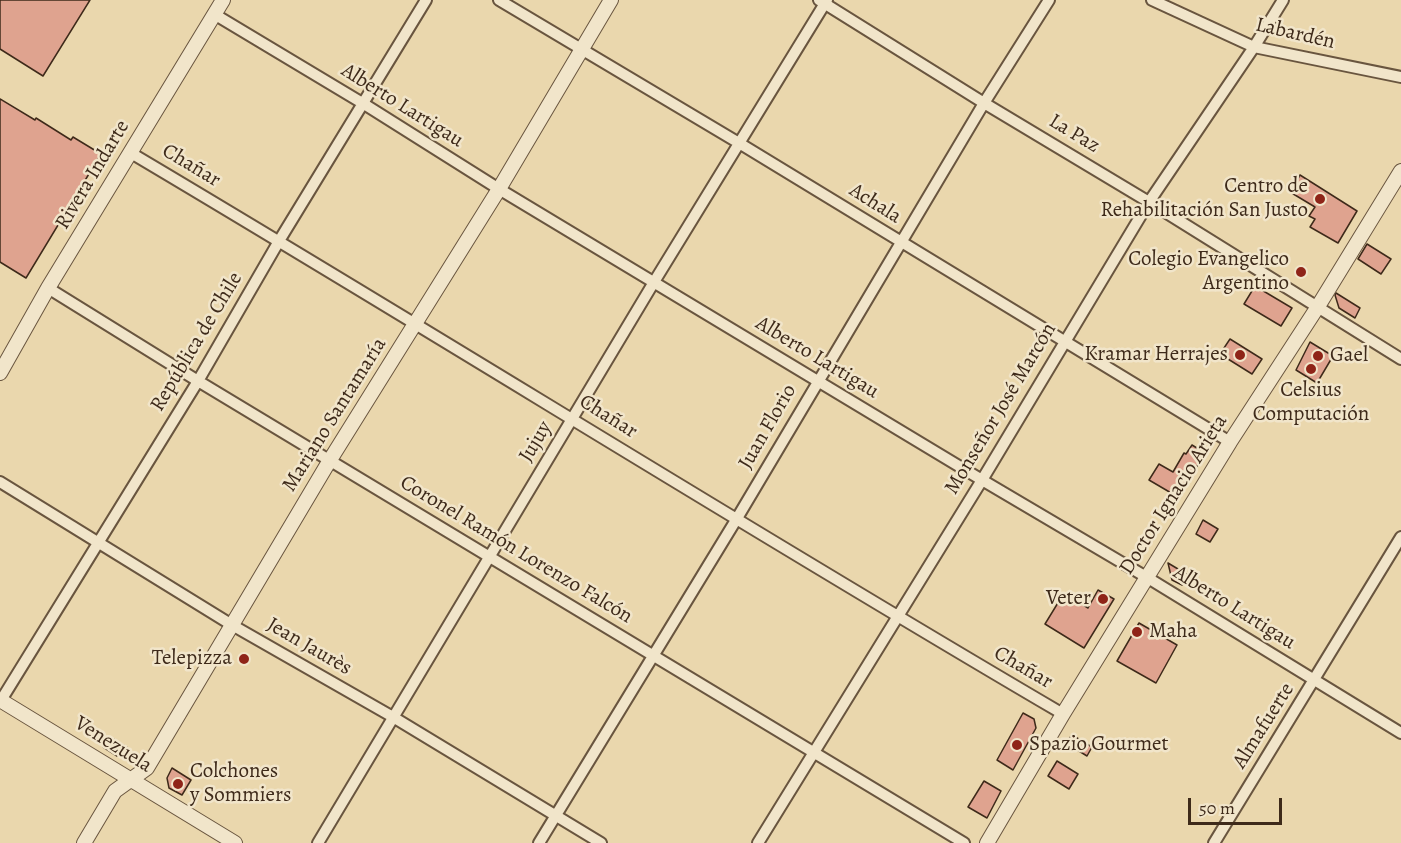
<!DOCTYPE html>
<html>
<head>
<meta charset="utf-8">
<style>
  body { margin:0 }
  #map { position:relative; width:1401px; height:843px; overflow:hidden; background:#ead7ad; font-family:Alegreya,serif }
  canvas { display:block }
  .scale { position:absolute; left:1188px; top:798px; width:94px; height:27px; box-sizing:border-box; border:3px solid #3e2a1a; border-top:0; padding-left:8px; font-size:18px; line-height:21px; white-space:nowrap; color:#3e2a1a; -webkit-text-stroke:4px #f1e5ca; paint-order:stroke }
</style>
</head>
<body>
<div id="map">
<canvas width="1401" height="843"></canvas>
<div class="scale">50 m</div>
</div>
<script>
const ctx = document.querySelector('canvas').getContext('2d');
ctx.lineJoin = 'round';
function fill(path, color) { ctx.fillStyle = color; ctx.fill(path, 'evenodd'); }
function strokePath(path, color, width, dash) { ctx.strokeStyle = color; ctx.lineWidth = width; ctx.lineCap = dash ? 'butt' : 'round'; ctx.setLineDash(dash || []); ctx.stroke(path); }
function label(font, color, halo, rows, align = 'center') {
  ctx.font = font + ' Alegreya,serif'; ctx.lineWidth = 5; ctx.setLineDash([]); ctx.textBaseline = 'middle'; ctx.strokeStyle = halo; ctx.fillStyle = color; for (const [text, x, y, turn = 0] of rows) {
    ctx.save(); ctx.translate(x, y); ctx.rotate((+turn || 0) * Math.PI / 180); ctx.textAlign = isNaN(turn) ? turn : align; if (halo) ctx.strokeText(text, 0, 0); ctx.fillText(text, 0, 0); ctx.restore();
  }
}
const building = new Path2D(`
  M0 0H90L43 76 0 49Z
  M0 99 35 120 36 118 71 140 73 137 101 154 26 278 0 262Z
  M1300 175 1357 211 1338 243 1310 227 1315 219 1309 216 1315 207 1290 192Z
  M1367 244 1391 259 1381 274 1358 259Z
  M1255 286 1292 308 1281 326 1244 304Z
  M1336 293 1360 308 1355 318 1339 308 1335 295Z
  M1230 339 1262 359 1252 374 1220 354Z
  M1310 342 1333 356 1317 383 1296 370Z
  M1192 445 1205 453 1178 497 1149 480 1159 464 1173 472 1184 453 1186 454Z
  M1203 520 1218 529 1210 542 1196 534Z
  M1168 563 1188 575 1182 585 1172 580Z
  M1098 590 1114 599 1084 648 1045 624 1064 593 1088 608Z
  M1139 623 1177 645 1156 683 1117 661Z
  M1023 713 1034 719 1036 728 1013 770 997 760Z
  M1072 735 1092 747 1087 756 1066 743Z
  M110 737 128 748 123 755 117 756 103 747Z
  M1057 761 1078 774 1069 789 1048 776Z
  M172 768 191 780 182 795 169 788 167 778Z
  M984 781 1001 791 987 818 968 807Z`);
fill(building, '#dfa38f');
strokePath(building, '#3e2a1a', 1.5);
const minor = new Path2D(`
  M499 0 739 143 1230 442
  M819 0 984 103 1149 202 1401 359
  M1152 0 1254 47 1401 77
  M214 14 364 104 499 189 982 480 1148 578 1401 733
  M131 153C443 338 750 531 1063 714
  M48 288 198 381 964 843
  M0 482 232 625 393 717 601 843
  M0 702 198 381 279 241 426 0
  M318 843 654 282 827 0
  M539 843 736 520 984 103 1049 0
  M758 843 982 480 1149 202 1254 47 1283 0
  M1214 843 1401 537`);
const tertiary = new Path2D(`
  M0 373 48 288 223 0
  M0 700 235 843
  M84 843 115 791 147 768 330 460 499 189 611 0
  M987 843 1063 714 1230 442 1317 308 1401 171`);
strokePath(minor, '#69553f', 14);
strokePath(tertiary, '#69553f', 16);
strokePath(minor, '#f1e5ca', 10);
strokePath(tertiary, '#f1e5ca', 14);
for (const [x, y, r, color] of [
  [1320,199,6,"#8f2418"],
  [1301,272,6,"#8f2418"],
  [1240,355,6,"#8f2418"],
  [1318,356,6,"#8f2418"],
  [1311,369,6,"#8f2418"],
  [1103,599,6,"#8f2418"],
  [1137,632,6,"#8f2418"],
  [244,659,6,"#8f2418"],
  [1017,745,6,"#8f2418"],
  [178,784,6,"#8f2418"]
]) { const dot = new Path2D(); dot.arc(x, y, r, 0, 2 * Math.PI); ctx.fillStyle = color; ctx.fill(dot); strokePath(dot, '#f1e5ca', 2); }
label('21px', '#3e2a1a', '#f1e5ca', [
  ["Labardén",1295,34,13],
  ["Alberto Lartigau",402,106,32],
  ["La Paz",1074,134,31],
  ["Chañar",191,166,31],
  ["Rivera Indarte",93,175,-59],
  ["Achala",875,204,32],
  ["República de Chile",197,342,-59],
  ["Alberto Lartigau",817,358,31],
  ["Monseñor José Marcón",1001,409,-59],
  ["Mariano Santamaría",335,415,-58],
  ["Chañar",608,417,32],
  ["Juan Florio",768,427,-60],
  ["Jujuy",536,442,-59],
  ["Doctor Ignacio Arieta",1174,495,-58],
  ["Coronel Ramón Lorenzo Falcón",516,550,31],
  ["Alberto Lartigau",1234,608,32],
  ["Jean Jaurès",309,647,30],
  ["Chañar",1023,668,30],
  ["Almafuerte",1264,726,-58],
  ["Venezuela",113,745,32]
]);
label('21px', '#3e2a1a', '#f1e5ca', [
  ["Centro de",1308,187],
  ["Rehabilitación San Justo",1308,211],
  ["Colegio Evangelico",1289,260],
  ["Argentino",1289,284],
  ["Kramar Herrajes",1228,355],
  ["Gael",1330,356,"left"],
  ["Celsius",1311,391,"center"],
  ["Computación",1311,415,"center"],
  ["Veter",1091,599],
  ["Maha",1149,632,"left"],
  ["Telepizza",232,659],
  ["Spazio Gourmet",1029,745,"left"],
  ["Colchones",190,772,"left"],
  ["y Sommiers",190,796,"left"]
], 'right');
</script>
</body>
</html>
